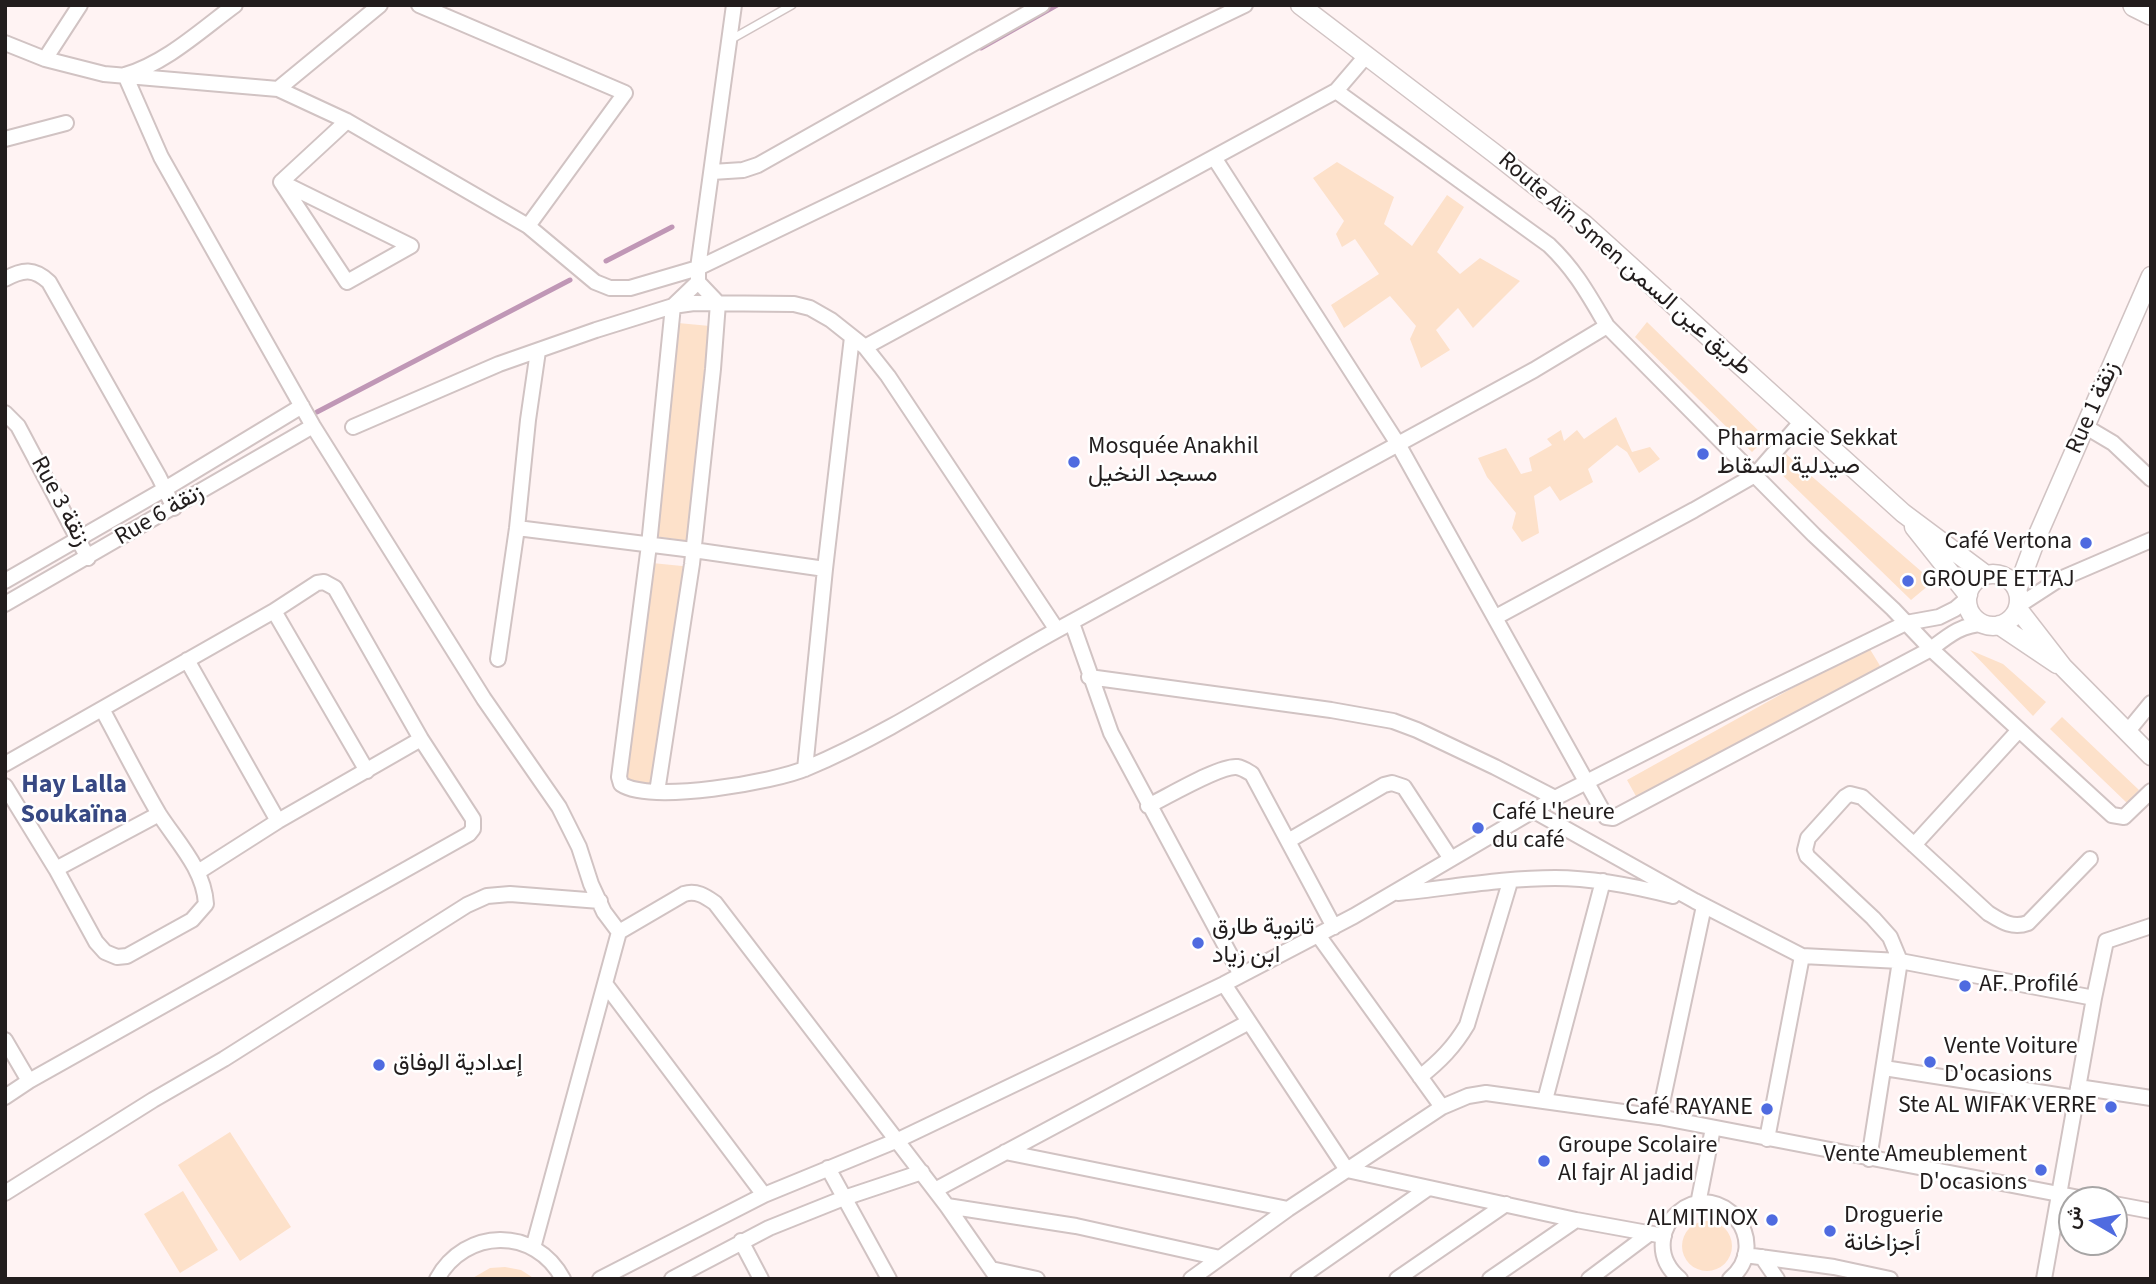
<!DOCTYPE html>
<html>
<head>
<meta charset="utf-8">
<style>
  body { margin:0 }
  #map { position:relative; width:2156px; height:1284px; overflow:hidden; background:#fff3f3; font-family:"Source Sans 3",Vazirmatn,sans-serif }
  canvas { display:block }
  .frame { position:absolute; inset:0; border:7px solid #221d1d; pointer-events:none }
  .north { position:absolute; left:2058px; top:1186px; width:70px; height:70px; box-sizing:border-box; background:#fff; border:2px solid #a7a5a5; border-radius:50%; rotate:280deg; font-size:19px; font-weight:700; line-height:28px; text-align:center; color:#221d1d }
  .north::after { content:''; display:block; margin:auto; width:24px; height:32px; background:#4f6be0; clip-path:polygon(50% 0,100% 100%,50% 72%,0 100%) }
</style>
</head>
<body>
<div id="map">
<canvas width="2156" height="1284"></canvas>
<div class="frame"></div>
<div class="north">ش</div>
</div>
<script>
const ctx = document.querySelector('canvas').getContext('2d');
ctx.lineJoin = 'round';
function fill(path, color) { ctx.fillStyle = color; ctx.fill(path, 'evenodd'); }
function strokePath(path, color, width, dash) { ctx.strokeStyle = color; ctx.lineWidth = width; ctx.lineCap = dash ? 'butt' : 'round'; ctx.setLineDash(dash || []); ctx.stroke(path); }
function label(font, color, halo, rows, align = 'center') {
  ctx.font = font + ' "Source Sans 3",Vazirmatn,sans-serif'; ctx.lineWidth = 5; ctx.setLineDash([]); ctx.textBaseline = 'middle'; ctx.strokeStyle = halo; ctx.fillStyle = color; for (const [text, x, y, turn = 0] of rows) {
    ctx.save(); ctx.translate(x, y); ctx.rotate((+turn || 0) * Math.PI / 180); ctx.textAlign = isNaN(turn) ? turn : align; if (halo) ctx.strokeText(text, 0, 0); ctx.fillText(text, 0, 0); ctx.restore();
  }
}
fill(new Path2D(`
  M1337 162 1394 197 1384 224 1412 246 1447 195 1464 207 1437 252 1460 274 1480 258 1520 281 1473 328 1458 308 1436 330 1450 350 1421 368 1410 339 1416 326 1390 296 1344 328 1331 305 1379 274 1355 239 1342 247 1336 234 1344 221 1313 178Z
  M1647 322 1766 438 1752 452 1635 337Z
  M678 323 710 326 695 542 653 536Z
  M1616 417 1632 452 1650 447 1660 459 1639 473 1627 452 1617 445 1588 469 1593 482 1560 501 1550 486 1534 496 1539 533 1522 542 1512 528 1516 513 1487 477 1478 458 1506 448 1521 474 1532 471 1529 458 1552 445 1547 439 1561 430 1564 441 1577 430 1584 439Z
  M1786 454 1922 572 1929 585 1911 600 1774 467Z
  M652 563 692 567 653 786 624 782Z
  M1868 646 1882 669 1637 798 1627 780Z
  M1970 650 2003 664 2046 702 2033 716Z
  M2062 717 2139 790 2127 803 2050 729Z
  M230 1132 291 1227 240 1261 178 1165Z
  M183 1191 218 1250 180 1273 144 1214Z
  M1682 1246a25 25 0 1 1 50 0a25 25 0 1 1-50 0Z
  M505 1267 521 1270 535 1279H471L490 1268Z`), '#fde1ca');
strokePath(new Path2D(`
  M981 48 1057 5
  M606 261 672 227
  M317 412 570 280`), '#c097b6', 5);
const service = new Path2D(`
  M730 40 792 5`);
const minor = new Path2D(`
  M235 5C201 30 166 63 125 75L161 157 313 426 484 699 559 807 579 847 591 884 604 912 619 932
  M419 5 625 93 528 226
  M5 43 45 59 104 74 278 89 347 121 528 226 595 282 610 288H630L698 268 1245 5
  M45 59 80 5
  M278 89 380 5
  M1336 91 1549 245C1576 271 1588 294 1607 326L1814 535 1893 609 1931 649 2112 815 2124 817 2151 791
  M5 139 66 123
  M1215 159 1398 444 1606 817 1613 818 1931 649C1949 635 1962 624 1985 624
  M712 172 743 170 758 165 1042 5
  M281 182 411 246 347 282 281 182 347 121
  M5 279C23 269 34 268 49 282L159 477 174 508
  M698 282 673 306 649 545 619 777 621 784C650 804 775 782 807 768 895 731 973 676 1057 630 1216 544 1375 457 1534 370L1607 326
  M865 347 1336 91 1366 56
  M5 413 18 426 88 558
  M353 427 499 364 596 330 673 306 694 303 794 304 810 308 831 320 865 347 888 376 1057 630
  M2086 427 2113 443 2151 479
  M517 528 693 550 825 569
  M5 581 165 489 302 406
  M5 604 313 426
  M2018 606 2058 580 2151 540
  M274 611 367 771
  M1496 617 1694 510 1755 475 1802 421
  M1072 623 1111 733 1241 975
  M498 659 517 528 528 420 538 351
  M187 660 278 821
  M1089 677 1331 710 1393 721 1417 730 1495 767 1555 798
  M2128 731 2151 703
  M5 764 274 611 317 583 324 582 335 588 421 739 473 819V829L469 834 29 1081 5 1097
  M805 769 825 569 852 337
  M5 786 56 869 96 942 105 952 117 957 127 956 192 920 206 904C204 869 177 842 159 814 139 780 121 744 102 709
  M657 792 692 564 713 369 718 303 698 282V268L734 5
  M1148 806C1167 797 1220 765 1237 767 1243 768 1247 771 1252 774L1334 927
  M1534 811 1695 901 1802 956 1900 961 2094 998
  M1288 841 1384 785 1392 783 1404 787 1451 859
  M1914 845 2019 730
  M56 869 159 814
  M198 872 278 821 421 739
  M1398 893C1450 888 1503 878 1555 878 1595 878 1634 886 1673 896
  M1318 935 1442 1107
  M1224 984 1347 1170 1576 1220 1664 1236
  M606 985 764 1195
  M5 1040 29 1081
  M1884 1068 2076 1098
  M1420 1077C1440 1061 1454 1047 1467 1025L1510 882
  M2078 1087 2151 1098
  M1545 1100 1603 881
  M1659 1117 1704 906
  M1767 1139 1802 956
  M1005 1152 1288 1209
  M1869 1159 1900 961 1890 937 1873 918 1807 856 1805 850 1808 838 1845 797 1850 794 1862 797 1988 913C2001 921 2012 929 2028 923L2090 859
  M828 1168 889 1279
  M935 1190 1249 1022
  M5 1193 153 1100 224 1059 467 905 487 896 510 894 600 901
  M1698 1204 1713 1128
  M2114 1204 2151 1211
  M947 1206 1076 1226 1220 1258
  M741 1241 761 1279
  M533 1248 619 932 684 894C696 890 705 896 715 903L947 1206 998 1279
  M1745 1255 1834 1267 1890 1279
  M1762 1257 1777 1279
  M991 1269 1037 1279
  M437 1279C465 1228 535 1226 563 1279
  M600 1279 764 1195 898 1140 1224 984 1354 916 1555 798 1750 699 1906 623 1939 617 1955 609 1968 598
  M672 1279 769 1228 844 1198 922 1172
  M1191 1279 1288 1209 1442 1107 1468 1096 1486 1093 1659 1117 2090 1200
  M1298 1279 1427 1189
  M1397 1279 1506 1204
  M1490 1279 1576 1220
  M1589 1279 1649 1234
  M1680 1279C1668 1269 1661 1256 1663 1240 1664 1229 1670 1219 1679 1212 1721 1178 1774 1242 1730 1279
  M2044 1279 2094 998 2106 941 2151 926`);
const tertiary = new Path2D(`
  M1300 5 1494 153 1584 224 1903 513 1986 575
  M1914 527 1968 595
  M1967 600a26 26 0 1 1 52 0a26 26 0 1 1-52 0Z
  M2017 590 2036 539 2151 276
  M2018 609 2063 667 2151 756
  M1999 625 2057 664`);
const trunk = new Path2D(`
  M2135 5 2151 13`);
strokePath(service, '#d1c3c3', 10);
strokePath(minor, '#d1c3c3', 18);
strokePath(tertiary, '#d1c3c3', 21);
strokePath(trunk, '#d1c3c3', 26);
strokePath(service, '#fff', 7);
strokePath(minor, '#fff', 14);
strokePath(tertiary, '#fff', 18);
strokePath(trunk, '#fff', 23);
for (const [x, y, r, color] of [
  [1703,454,7,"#4f6be0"],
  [1074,462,7,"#4f6be0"],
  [2086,543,7,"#4f6be0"],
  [1908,581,7,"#4f6be0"],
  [1478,828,7,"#4f6be0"],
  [1198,943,7,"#4f6be0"],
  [1965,986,7,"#4f6be0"],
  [1930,1062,7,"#4f6be0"],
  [379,1065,7,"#4f6be0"],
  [2111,1107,7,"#4f6be0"],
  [1767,1109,7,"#4f6be0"],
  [1544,1161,7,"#4f6be0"],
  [2041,1170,7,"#4f6be0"],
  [1772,1220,7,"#4f6be0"],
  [1830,1231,7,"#4f6be0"]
]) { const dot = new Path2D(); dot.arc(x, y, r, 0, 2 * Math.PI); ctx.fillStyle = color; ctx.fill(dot); strokePath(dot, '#fff', 2.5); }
label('24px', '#221d1d', '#fff', [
  ["Route Aïn Smen طريق عين السمن",1624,265,41],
  ["Rue 1 زنقة",2094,408,-66],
  ["Rue 3 زنقة",59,502,62],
  ["Rue 6 زنقة",160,516,-30]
]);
label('24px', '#221d1d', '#fff', [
  ["Pharmacie Sekkat",1717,440],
  ["صيدلية السقاط",1717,468],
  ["Mosquée Anakhil",1088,448],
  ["مسجد النخيل",1088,476],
  ["Café Vertona",2072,543,"right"],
  ["GROUPE ETTAJ",1922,581],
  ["Café L'heure",1492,814],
  ["du café",1492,842],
  ["ثانوية طارق",1212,929],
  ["ابن زياد",1212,957],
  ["AF. Profilé",1979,986],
  ["Vente Voiture",1944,1048],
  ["D'ocasions",1944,1076],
  ["إعدادية الوفاق",393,1065],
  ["Ste AL WIFAK VERRE",2097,1107,"right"],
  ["Café RAYANE",1753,1109,"right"],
  ["Groupe Scolaire",1558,1147],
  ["Al fajr Al jadid",1558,1175],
  ["Vente Ameublement",2027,1156,"right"],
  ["D'ocasions",2027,1184,"right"],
  ["Droguerie",1844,1217],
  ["أجزاخانة",1844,1245],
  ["ALMITINOX",1758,1220,"right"]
], 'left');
label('bold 26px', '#374883', '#fff', [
  ["Hay Lalla",74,786],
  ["Soukaïna",74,816]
]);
</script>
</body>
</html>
